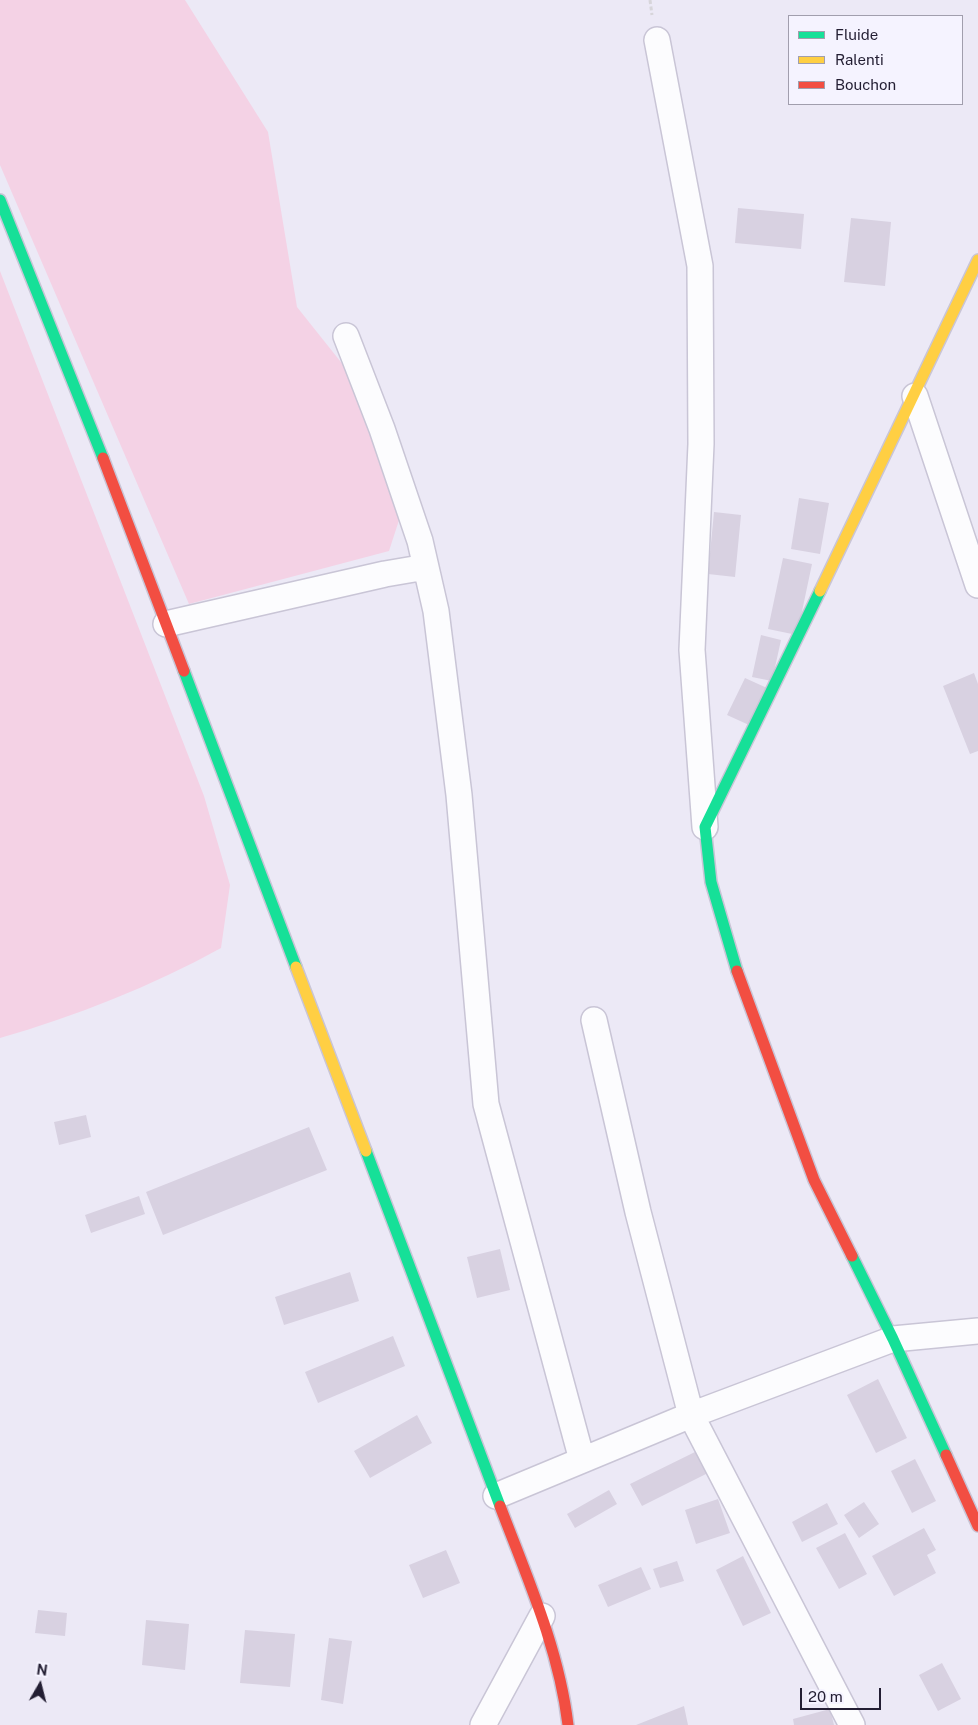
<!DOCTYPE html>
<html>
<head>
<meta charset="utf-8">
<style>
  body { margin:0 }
  #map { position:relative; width:978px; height:1725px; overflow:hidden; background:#ece9f6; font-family:"Public Sans",sans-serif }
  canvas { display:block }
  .legend { position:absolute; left:788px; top:15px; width:175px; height:90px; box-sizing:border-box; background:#f5f3ff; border:1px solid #a19ead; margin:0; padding:6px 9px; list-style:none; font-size:15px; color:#231e33 }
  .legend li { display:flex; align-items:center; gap:10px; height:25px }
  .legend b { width:25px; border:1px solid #a19ead }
  .north { position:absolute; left:15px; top:1660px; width:50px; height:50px; -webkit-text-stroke:4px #f5f3ff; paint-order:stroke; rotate:8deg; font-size:14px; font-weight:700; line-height:20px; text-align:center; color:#231e33 }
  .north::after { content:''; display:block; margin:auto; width:18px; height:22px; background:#231e33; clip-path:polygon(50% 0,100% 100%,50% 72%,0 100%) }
  .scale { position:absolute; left:800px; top:1688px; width:81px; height:22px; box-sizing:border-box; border:2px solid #231e33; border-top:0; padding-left:6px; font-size:15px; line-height:18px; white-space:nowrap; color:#231e33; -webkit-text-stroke:4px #f5f3ff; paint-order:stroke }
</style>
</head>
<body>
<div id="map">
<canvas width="978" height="1725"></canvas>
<ul class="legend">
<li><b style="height:6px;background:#16e098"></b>Fluide</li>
<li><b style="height:6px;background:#ffcf43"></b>Ralenti</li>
<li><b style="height:6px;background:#f24e42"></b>Bouchon</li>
</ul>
<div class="north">N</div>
<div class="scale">20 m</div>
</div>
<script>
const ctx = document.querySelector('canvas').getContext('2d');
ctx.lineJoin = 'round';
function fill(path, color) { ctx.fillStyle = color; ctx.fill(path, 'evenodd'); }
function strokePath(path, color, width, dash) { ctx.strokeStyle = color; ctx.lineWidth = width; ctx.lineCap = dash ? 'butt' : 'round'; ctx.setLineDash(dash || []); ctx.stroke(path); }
fill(new Path2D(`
  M0 0H185L268 132 297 307 344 366 401 514 389 551 189 604 0 165Z
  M0 271 204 796 230 885 221 948C152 986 76 1016 0 1038Z`), '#f4d2e5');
fill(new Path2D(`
  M738 208 804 214 801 249 735 243Z
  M851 218 891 222 885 286 844 282Z
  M799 498 829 503 820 554 791 549Z
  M714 512 741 515 735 577 708 574Z
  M783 558 812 564 797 635 768 629Z
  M761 635 781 640 772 681 752 677Z
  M974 673 978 684V751L970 754 943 686Z
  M745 678 767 688 749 725 727 715Z
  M86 1115 91 1137 59 1145 54 1122Z
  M309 1127 327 1170 163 1235 146 1192Z
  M139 1196 145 1214 91 1233 85 1215Z
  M500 1249 510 1290 477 1298 467 1257Z
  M350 1272 359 1301 284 1325 275 1297Z
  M393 1336 405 1366 318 1403 305 1372Z
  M878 1379 907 1438 876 1453 847 1395Z
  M417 1415 432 1443 370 1478 354 1451Z
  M697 1451 708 1473 642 1506 630 1484Z
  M915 1459 936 1501 912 1513 891 1471Z
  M609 1490 617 1504 575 1528 567 1514Z
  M718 1499 730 1533 696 1544 685 1510Z
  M864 1502 879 1524 859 1538 844 1515Z
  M827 1503 838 1524 802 1542 792 1522Z
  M924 1528 936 1550 927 1555 936 1573 894 1596 872 1556Z
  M845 1533 867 1574 839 1589 816 1548Z
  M446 1550 460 1583 423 1598 409 1565Z
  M743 1556 771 1613 743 1626 716 1570Z
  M677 1561 684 1581 660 1588 653 1569Z
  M641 1567 651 1589 608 1607 598 1585Z
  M38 1610 67 1613 65 1636 35 1633Z
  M146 1620 189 1624 185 1670 142 1665Z
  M245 1630 295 1634 290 1687 240 1683Z
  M329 1638 352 1641 343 1704 321 1700Z
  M942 1663 961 1699 938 1711 919 1675Z
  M684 1706 688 1725H636Z
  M830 1709 834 1725H794L793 1719Z`), '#d8d1e1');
const street = new Path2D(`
  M657 40 700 266 701 444 692 650 705 827
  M346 336 382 429 420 541 436 611 459 795 486 1104 582 1460
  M915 396 978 585
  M166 624 385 574 426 567
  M594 1020 638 1212 691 1415 852 1725
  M496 1496 691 1415 893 1339 978 1331
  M483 1725 542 1616`);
const fast = new Path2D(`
  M0 200 103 458
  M184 671 296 967
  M737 971 711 882 705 827 820 591
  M366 1151 500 1506
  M852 1256 893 1339 946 1455`);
const slow = new Path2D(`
  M820 591 978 260
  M296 967 366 1151`);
const jam = new Path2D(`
  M103 458 184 671
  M737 971 814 1180 852 1256
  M946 1455 978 1526
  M500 1506C527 1577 559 1649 568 1725`);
strokePath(street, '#c9c5d6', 28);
strokePath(fast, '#c9c5d6', 14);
strokePath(slow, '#c9c5d6', 14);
strokePath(jam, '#c9c5d6', 14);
strokePath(new Path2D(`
  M650 0 652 15`), '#d7d5da', 3, [4, 2.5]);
strokePath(street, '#fcfcfe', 25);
strokePath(fast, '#16e098', 11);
strokePath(slow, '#ffcf43', 11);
strokePath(jam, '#f24e42', 11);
</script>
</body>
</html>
